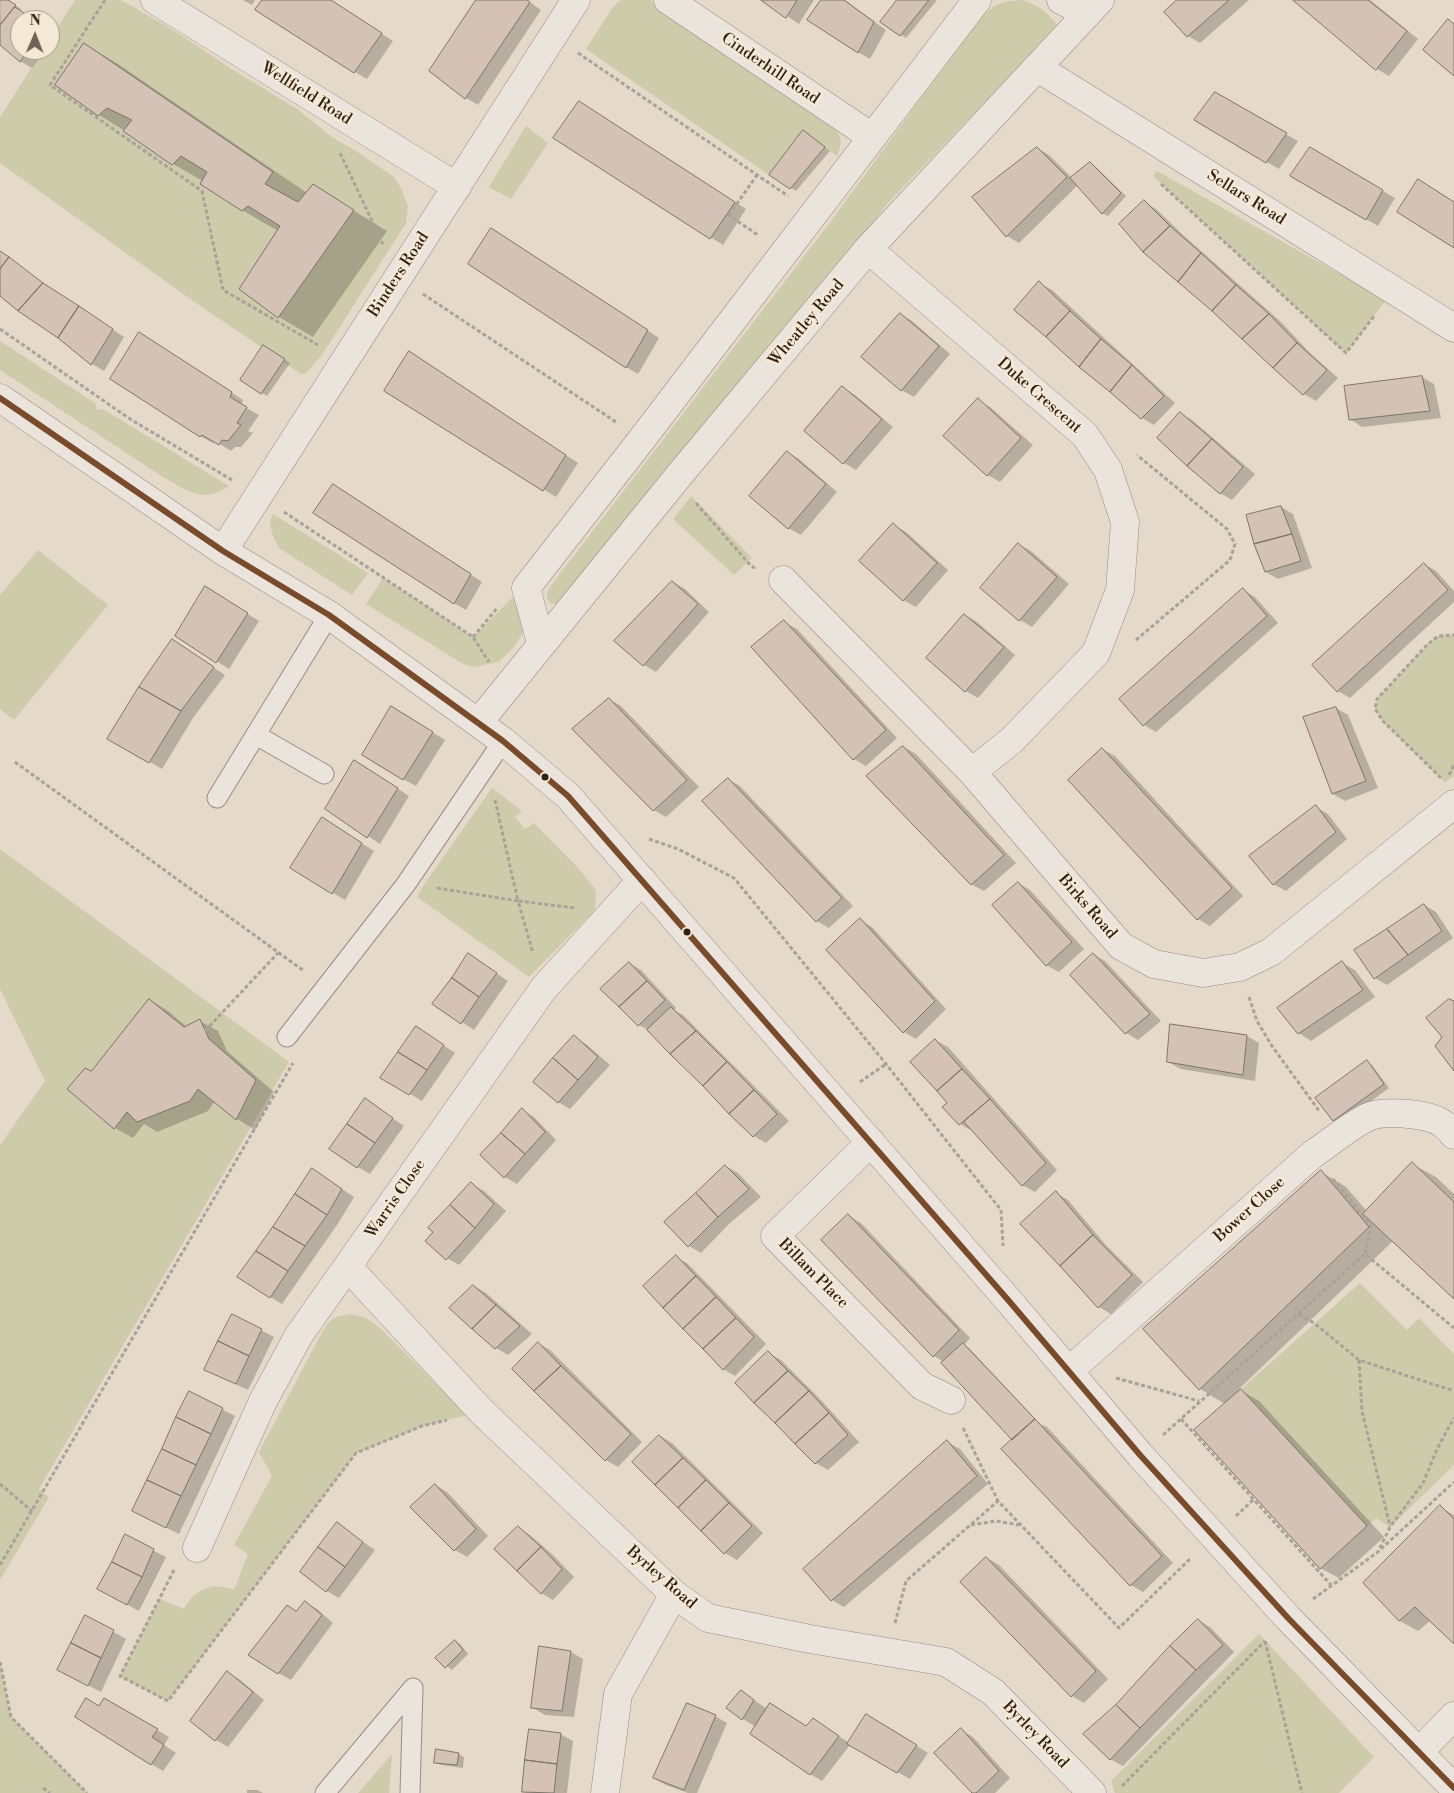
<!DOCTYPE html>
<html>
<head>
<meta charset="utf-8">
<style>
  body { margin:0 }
  #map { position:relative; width:1454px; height:1793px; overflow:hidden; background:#e5d9c9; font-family:"Libre Bodoni",serif }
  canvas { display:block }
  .north { position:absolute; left:10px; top:10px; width:50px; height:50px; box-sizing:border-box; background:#f5e8d5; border:1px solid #a79988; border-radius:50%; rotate:1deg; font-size:14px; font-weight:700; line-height:20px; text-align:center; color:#312215 }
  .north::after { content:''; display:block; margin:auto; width:18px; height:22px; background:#706254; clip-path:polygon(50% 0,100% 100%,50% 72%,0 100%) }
</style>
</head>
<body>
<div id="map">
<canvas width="1454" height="1793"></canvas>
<div class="north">N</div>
</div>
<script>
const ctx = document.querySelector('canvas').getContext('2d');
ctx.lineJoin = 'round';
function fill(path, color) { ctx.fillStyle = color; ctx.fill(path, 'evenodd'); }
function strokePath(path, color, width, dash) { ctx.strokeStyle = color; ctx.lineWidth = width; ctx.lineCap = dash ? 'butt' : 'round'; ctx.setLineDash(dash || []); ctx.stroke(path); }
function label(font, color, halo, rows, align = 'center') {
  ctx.font = font + ' "Libre Bodoni",serif'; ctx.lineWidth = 5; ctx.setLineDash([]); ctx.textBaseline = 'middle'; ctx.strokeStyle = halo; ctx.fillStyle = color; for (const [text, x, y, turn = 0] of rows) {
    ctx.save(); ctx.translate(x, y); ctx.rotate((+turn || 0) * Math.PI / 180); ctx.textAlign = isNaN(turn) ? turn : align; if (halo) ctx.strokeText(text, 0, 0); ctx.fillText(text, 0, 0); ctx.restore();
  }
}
fill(new Path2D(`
  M75 0H121L175 31 230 68 297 109 332 137 356 151 394 177 402 190 408 207 406 223 322 355 307 372 301 374 196 303 0 163V117L43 50H50V39Z
  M621 0H650L832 125C842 137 843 142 837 156L803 131 769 175 586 49 613 7Z
  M1022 0C1039 5 1047 12 1058 26L887 204 855 247 557 604H551C544 597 547 591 552 584L828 225 979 19C995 4 1000 1 1022 0Z
  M526 126 548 143 511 199 489 187Z
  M1157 171 1386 300 1346 353 1153 176Z
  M0 341 95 403 97 410 103 409 229 486C203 504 187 491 163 477L0 370Z
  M691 496 752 558 734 575 673 519Z
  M273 514 368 573 352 595 279 548 272 534 270 523Z
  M38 550 108 605 14 720 0 709V595Z
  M383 578 473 637 515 595 516 606 525 623V630L513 648 499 662 473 667 463 664 366 604Z
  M1454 635V776L1445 782 1383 721 1375 709 1377 699 1427 645 1438 636Z
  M492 788 522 811 515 817 525 829 534 823 579 869 596 890 595 910 529 977 417 897 423 886Z
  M0 849 289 1062 39 1489 49 1497 0 1580V1145L45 1081 0 989Z
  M1360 1283 1407 1330 1419 1318 1454 1354V1465L1390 1527 1376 1518 1367 1526 1241 1389Z
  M351 1314 366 1318 379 1327 467 1415 422 1426 356 1453 168 1701 120 1676 160 1599 184 1609C191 1594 207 1584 223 1587 227 1587 231 1589 234 1590L248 1554 234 1545 272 1476 259 1452 322 1332C331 1318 334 1316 351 1314Z
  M1259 1634 1374 1757 1339 1793H1115L1111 1781Z
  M0 1662 11 1717 87 1793H0Z
  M392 1754 389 1793H358Z`), '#cecbaa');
fill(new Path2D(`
  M0 0H7L21 9 19 11 34 20H20V50H45L32 68 20 61 0 43Z
  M243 0H255L252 5Z
  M264 0H330L393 41 367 79 355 72Z
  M477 0H527L541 10 478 105 466 98 431 70Z
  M763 0H814L799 24Z
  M822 0H845L886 30 870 59 858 52Z
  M898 0H937L906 38 881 22Z
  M1178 0H1249L1200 43 1188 36 1165 12Z
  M1295 0H1370L1418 39 1389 76 1377 69Z
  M50 30 56 34 50 43Z
  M84 44 118 64 307 193 313 186 387 231 313 337 279 317 240 288 278 231 242 210 203 181 173 164 125 131 99 115 56 85Z
  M1215 94 1298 141 1279 169 1196 120Z
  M591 110 746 209 723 245 555 137Z
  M809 135 830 151 796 191 791 188Z
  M1037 148 1049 155 1072 178 1090 163 1096 167 1126 196 1108 216 1102 213 1078 185 1019 243 1007 236Z
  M1310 149 1395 198 1378 226 1292 176Z
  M1144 202 1156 209 1182 234 1281 322 1309 352 1338 378 1316 401 1304 394 1213 311Z
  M492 229 659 338 638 374 626 367Z
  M0 252 56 292 124 337 104 371 92 364 58 337 0 295Z
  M1039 283 1052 290 1175 403 1154 425 1142 418 1015 310Z
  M900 314 912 321 950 354 914 397 901 390Z
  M151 341 243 400 241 405 259 415 248 431 253 433 241 447H235L231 451 215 441 213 443 200 436Z
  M263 347 290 363 267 396 262 393Z
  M421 360 578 463 556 497 386 390Z
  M1422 377 1434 384 1441 418 1362 427 1350 419Z
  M843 388 855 395 893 427 856 470 844 463 806 431Z
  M978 400 990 407 1033 445 1000 482 988 475Z
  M1180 413 1192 420 1255 474 1232 500 1220 493Z
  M787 452 799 459 837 492 801 535 788 528Z
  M345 492 482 582 466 610 454 603Z
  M1281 507 1293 514 1312 568 1278 579 1266 572Z
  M894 525 906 532 948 570 916 607 903 600Z
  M1018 544 1031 551 1069 584 1032 627 1020 620 982 587Z
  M1424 564 1436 571 1454 591V602L1350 698 1338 691Z
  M673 582 685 589 709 612 656 672 644 665Z
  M1243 590 1255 597 1278 623 1156 732 1144 725 1121 699Z
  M217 595 259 621 229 669 177 636Z
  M965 615 977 622 1015 655 978 698 966 691Z
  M784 622 797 629 897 738 866 766 854 759Z
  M184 648 225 675 193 718 162 769 109 738Z
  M609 699 621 706 699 787 666 817 654 810 574 729Z
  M392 708 445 740 416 786 403 779Z
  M1336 708 1348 715 1378 788 1345 801 1333 794Z
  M904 747 916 754 1016 863 984 891 971 884Z
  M1102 749 1115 756 1243 896 1210 926 1198 919 1069 780Z
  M367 769 409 796 380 844 327 809Z
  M728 779 740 786 853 906 829 928 817 921Z
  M1316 807 1328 814 1347 839 1286 891 1273 884Z
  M335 826 374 851 345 900 292 868Z
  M1018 883 1030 890 1084 949 1059 972 1046 965Z
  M1424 905 1436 912 1453 938 1387 985 1375 978Z
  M860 920 872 927 946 1009 916 1039 904 1032Z
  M468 954 508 981 474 1030 434 1003Z
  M1093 954 1105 961 1161 1021 1138 1040 1126 1033Z
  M629 963 641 970 676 1008 674 1010 683 1015 789 1121 766 1143 754 1136 650 1031 639 1025 602 989Z
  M1342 963 1355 970 1375 997 1311 1041 1299 1033 1279 1008Z
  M150 1000 168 1011 187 1027 200 1021 218 1031 227 1051 274 1092 255 1130 237 1119 215 1101 208 1111 157 1132 144 1124 133 1138 115 1128 92 1073Z
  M416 1027 455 1053 422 1101 382 1077Z
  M1247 1036 1259 1043 1255 1081 1181 1069 1168 1062Z
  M574 1037 586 1044 610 1065 570 1109 558 1102Z
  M935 1040 948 1047 1057 1170 1035 1192 1022 1185 973 1130 972 1131 960 1124 949 1103Z
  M1367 1062 1372 1065 1389 1088 1340 1124 1334 1120 1317 1098Z
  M365 1100 404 1126 370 1174 358 1167Z
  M522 1110 534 1117 556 1140 517 1184 505 1177Z
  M1412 1164 1436 1177 1454 1194V1298L1393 1241 1239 1389 1259 1401 1384 1537 1339 1578 1320 1568 1225 1404 1200 1389 1144 1329 1321 1172 1345 1186 1367 1211Z
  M726 1166 738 1173 761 1197 730 1223 701 1253 689 1246Z
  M324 1177 354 1197 339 1222 282 1304 270 1297Z
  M472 1184 484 1191 506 1211 459 1265 447 1258 434 1232Z
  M1056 1193 1068 1200 1105 1244 1143 1282 1111 1314 1099 1307Z
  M849 1216 861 1223 970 1338 964 1345 969 1348 1040 1424 1047 1427 1173 1563 1143 1592 1131 1585 1013 1440 944 1362 934 1356 823 1240Z
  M676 1257 688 1264 766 1344 735 1376 723 1369Z
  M474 1286 486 1293 532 1334 508 1355 496 1348Z
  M232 1315 274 1337 248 1390 218 1376Z
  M538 1343 550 1350 642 1442 618 1467 606 1460 513 1369Z
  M769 1353 781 1360 821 1400 859 1442 828 1470 816 1463 737 1383Z
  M190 1393 235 1416 179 1534 145 1517Z
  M660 1436 672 1443 763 1533 737 1560 725 1553Z
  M947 1442 960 1449 988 1484 844 1607 832 1600Z
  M435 1485 447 1492 488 1536 467 1557 455 1550 412 1507Z
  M1440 1507 1454 1515V1642L1431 1620 1418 1631 1400 1621 1364 1583Z
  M337 1524 375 1550 339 1598 327 1591Z
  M518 1528 530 1535 553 1555 574 1577 553 1600 541 1593Z
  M125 1536 166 1557 139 1611 111 1596Z
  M987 1558 999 1565 1108 1679 1084 1703 1072 1696Z
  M305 1602 317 1609 333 1623 291 1680 278 1673 297 1612Z
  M86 1617 126 1639 101 1692 58 1670Z
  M1198 1620 1210 1627 1234 1652 1123 1766 1110 1759 1117 1705Z
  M455 1641 461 1645 468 1654 452 1670 437 1659Z
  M540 1647 571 1652 583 1659 574 1717 545 1715 533 1708Z
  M227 1672 239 1679 264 1700 228 1747 216 1740 191 1721Z
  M741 1691 767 1709 807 1727H825L849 1743 878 1722 928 1753 910 1779 850 1745 822 1781 810 1774 756 1727 743 1719Z
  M104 1700 169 1737 164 1745 176 1753 163 1771 151 1764 100 1707Z
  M715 1716 727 1723 697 1793H688L666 1785 654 1778Z
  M961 1730 973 1737 1010 1778 995 1793H974Z
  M560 1734 573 1741 567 1793H526L523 1791Z
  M458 1754 464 1757 463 1768 441 1765 435 1762Z
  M247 1790H257L263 1793H247Z`), '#0003');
const building = new Path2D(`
  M0 0H8L16 5 0 25Z
  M262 0H331L382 33 354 73 255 10Z
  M476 0H527L530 2 465 99 429 71Z
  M761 0H797L786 18Z
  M821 0H844L874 22 858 53 807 20Z
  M897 0H929L900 36 880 22Z
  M1177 0H1229L1187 37 1164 12Z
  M1293 0H1368L1407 31 1376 70Z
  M15 7 35 20H20V50H28L20 62 0 45V25Z
  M1448 19 1454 24V76L1423 50Z
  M84 43 273 172 265 184 298 202 313 184 354 210 278 318 239 289 280 226 248 206 242 211 200 184 207 172 181 156 172 165 123 131 132 120 107 108 98 116 55 85Z
  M1215 92 1287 133 1266 163 1194 120Z
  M579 101 735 202 710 239 553 138Z
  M803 130 825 147 790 189 769 175Z
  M1037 147 1067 177 1006 237 972 197Z
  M1310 147 1383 190 1366 220 1290 176Z
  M1090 162 1121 193 1102 214 1070 178Z
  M1418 179 1454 202V248L1397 212Z
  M1144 200 1170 226 1143 252 1119 224Z
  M1170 226 1201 253 1178 282 1143 252Z
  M491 228 648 330 626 368 468 264Z
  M0 251 9 257 0 269Z
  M1201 253 1236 285 1212 311 1178 282Z
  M9 257 43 283 18 311 0 296V269Z
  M1039 281 1070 311 1046 337 1014 310Z
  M43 283 79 306 58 338 18 311Z
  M1236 285 1269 314 1242 339 1212 311Z
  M79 306 113 329 91 365 58 338Z
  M1070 311 1101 339 1079 367 1046 337Z
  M900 313 939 346 901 391 861 357Z
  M1269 314 1297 343 1273 368 1242 339Z
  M139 332 232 392 230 397 247 407 237 423 241 425 228 441 222 440 219 445 202 435 200 437 110 379Z
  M1101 339 1132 365 1110 392 1079 367Z
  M1297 343 1327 370 1303 395 1273 368Z
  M263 345 285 359 261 394 240 380Z
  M409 351 566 455 543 491 384 391Z
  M1132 365 1164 396 1141 419 1110 392Z
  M1422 376 1430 411 1349 420 1344 386Z
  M842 386 882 419 843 464 804 431Z
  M978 398 1021 438 987 476 943 436Z
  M1180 412 1212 439 1187 466 1157 438Z
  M1212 439 1243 467 1220 494 1187 466Z
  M787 451 826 484 788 529 749 496Z
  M333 484 471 574 454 604 313 513Z
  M1281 506 1292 534 1254 544 1246 515Z
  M893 523 937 563 903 601 859 561Z
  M1292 534 1301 561 1265 572 1254 544Z
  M1018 543 1057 577 1019 621 980 588Z
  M1424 563 1448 590 1337 692 1312 665Z
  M672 581 698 604 643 666 614 641Z
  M205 586 248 613 216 663 175 636Z
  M1243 588 1267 616 1143 726 1119 699Z
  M964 614 1004 647 965 692 926 658Z
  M784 620 886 730 853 760 751 647Z
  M172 639 214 667 181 711 139 687Z
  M139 687 181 711 149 763 107 739Z
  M609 698 687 780 653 811 572 729Z
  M391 706 433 732 403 780 362 755Z
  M1336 707 1366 781 1332 794 1303 717Z
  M903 746 1004 855 971 885 866 776Z
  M1102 748 1232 888 1197 920 1068 780Z
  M354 760 398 788 367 838 325 809Z
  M728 778 842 898 816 922 702 801Z
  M1316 805 1336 832 1273 885 1249 856Z
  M322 817 362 843 332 894 290 868Z
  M1018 882 1072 942 1046 966 992 905Z
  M1424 904 1442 931 1408 955 1387 929Z
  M860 918 935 1001 903 1033 826 950Z
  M1387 929 1408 955 1374 979 1354 950Z
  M468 953 497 973 479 997 452 978Z
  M1093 953 1150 1014 1125 1034 1070 975Z
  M1342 961 1363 990 1298 1034 1277 1008Z
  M629 962 647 981 619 1007 600 989Z
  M452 978 479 997 461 1024 432 1004Z
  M647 981 665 1000 638 1026 619 1007Z
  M149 999 184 1027 200 1019 209 1039 256 1080 236 1120 198 1089 190 1101 137 1122 127 1112 114 1129 67 1089 85 1068 91 1071Z
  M1449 999 1454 1001V1071L1435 1046 1442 1037 1426 1018Z
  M671 1007 696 1031 670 1054 647 1030Z
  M1170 1024 1247 1035 1243 1075 1167 1062Z
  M416 1026 444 1045 427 1070 398 1052Z
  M696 1031 727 1062 703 1086 670 1054Z
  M574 1035 598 1057 578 1080 553 1058Z
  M935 1039 962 1069 937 1091 910 1062Z
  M398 1052 427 1070 409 1095 380 1078Z
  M553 1058 578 1080 558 1103 533 1082Z
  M1367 1060 1384 1084 1333 1121 1315 1098Z
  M727 1062 754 1090 729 1114 703 1086Z
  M962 1069 990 1099 959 1125 942 1107 947 1103 937 1091Z
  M754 1090 777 1114 753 1137 729 1114Z
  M365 1098 393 1118 375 1143 347 1124Z
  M990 1099 1046 1163 1022 1186 964 1122Z
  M522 1108 545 1132 525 1154 501 1133Z
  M347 1124 375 1143 357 1168 329 1149Z
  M501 1133 525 1154 504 1178 480 1155Z
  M1412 1162 1454 1202V1299L1363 1214Z
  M725 1165 749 1189 718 1217 696 1193Z
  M312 1168 342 1189 327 1215 295 1194Z
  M1321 1170 1369 1227 1199 1390 1143 1329Z
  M471 1182 494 1204 475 1228 450 1205Z
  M1056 1191 1093 1235 1060 1266 1020 1224Z
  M696 1193 718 1217 688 1247 664 1222Z
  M295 1194 327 1215 305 1246 273 1227Z
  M450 1205 475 1228 446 1260 425 1241 433 1232 428 1228Z
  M848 1214 959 1330 933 1357 821 1240Z
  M273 1227 305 1246 288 1271 256 1251Z
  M1093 1235 1132 1275 1098 1308 1060 1266Z
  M256 1251 288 1271 270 1298 237 1277Z
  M676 1255 696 1276 663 1308 643 1286Z
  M696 1276 716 1297 683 1329 663 1308Z
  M473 1285 496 1305 472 1329 449 1308Z
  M716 1297 736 1318 703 1349 683 1329Z
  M496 1305 520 1326 495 1349 472 1329Z
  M232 1314 262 1329 249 1356 218 1341Z
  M736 1318 754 1337 723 1370 703 1349Z
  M218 1341 249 1356 236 1384 204 1370Z
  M538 1342 561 1366 534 1391 512 1369Z
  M963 1343 1035 1419 1012 1440 941 1363Z
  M768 1351 788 1371 754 1403 735 1383Z
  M561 1366 631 1434 605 1461 534 1391Z
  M788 1371 809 1391 775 1423 754 1403Z
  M1241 1389 1367 1526 1320 1569 1194 1430Z
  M189 1391 223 1408 211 1434 176 1417Z
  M809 1391 829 1413 795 1444 775 1423Z
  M829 1413 848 1435 815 1464 795 1444Z
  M176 1417 211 1434 196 1465 162 1449Z
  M1035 1419 1162 1556 1130 1586 1001 1449Z
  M659 1435 683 1458 655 1485 632 1462Z
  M947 1440 977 1476 831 1601 803 1569Z
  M162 1449 196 1465 181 1496 147 1480Z
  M683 1458 706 1480 678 1508 655 1485Z
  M147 1480 181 1496 166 1528 132 1511Z
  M706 1480 729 1503 701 1531 678 1508Z
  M435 1484 476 1529 454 1551 410 1507Z
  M729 1503 752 1526 724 1554 701 1531Z
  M1440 1505 1454 1519V1644L1415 1607 1399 1621 1363 1583Z
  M337 1522 363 1542 345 1567 318 1547Z
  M518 1526 541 1547 517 1571 494 1549Z
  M125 1534 154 1549 142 1577 112 1562Z
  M318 1547 345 1567 326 1592 300 1572Z
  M541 1547 562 1569 541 1594 517 1571Z
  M986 1557 1096 1671 1071 1697 960 1582Z
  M112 1562 142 1577 127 1605 97 1589Z
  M305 1601 322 1615 278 1674 248 1655 287 1605 296 1611Z
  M85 1615 114 1630 101 1658 71 1643Z
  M1198 1619 1223 1645 1196 1670 1170 1646Z
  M455 1640 463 1650 445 1668 435 1658Z
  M71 1643 101 1658 88 1686 57 1670Z
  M539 1646 571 1651 562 1711 531 1708Z
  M1170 1646 1196 1670 1140 1728 1116 1705Z
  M227 1671 253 1692 215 1741 190 1721Z
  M741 1690 754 1700 742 1720 726 1708Z
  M86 1698 99 1706 104 1698 158 1729 152 1737 164 1745 151 1765 75 1717Z
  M687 1703 716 1715 684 1790 653 1778Z
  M770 1703 806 1726 813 1718 839 1736 810 1775 750 1734Z
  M1116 1705 1140 1728 1110 1760 1083 1734Z
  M866 1714 917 1745 897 1773 847 1744Z
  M961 1728 999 1771 976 1793H972L934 1753Z
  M529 1729 561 1733 557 1764 525 1760Z
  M436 1749 459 1753 457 1765 434 1763Z
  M525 1760 557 1764 554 1793 522 1792Z`);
fill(building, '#d3c2b5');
strokePath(building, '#7d756b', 1);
const service = new Path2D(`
  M256 735 324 774
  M217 798 329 615
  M287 1037 406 884 503 741
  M325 1793 413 1688 410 1793`);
const minor = new Path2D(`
  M155 0 457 187
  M668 0 872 137
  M1061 0 1087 14
  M1038 68 1454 328
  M868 249 1085 435 1108 470 1125 522 1120 590 1096 653 1012 740 972 772
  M0 398 223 551 329 615 503 741 568 796 1009 1301 1140 1455 1288 1618 1454 1788
  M223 551C340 367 459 185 576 0
  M783 580 972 772 1121 946 1154 964 1203 973 1240 967 1271 952 1454 804
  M541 643 526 588 642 439 977 0
  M478 723 681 473 868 249 1100 0
  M871 1142 775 1236 922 1386 951 1400
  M348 1267 482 1412 674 1594 708 1618 810 1639 946 1662 993 1692 1092 1793
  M1069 1371 1313 1154C1331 1142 1348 1127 1368 1117 1384 1110 1429 1113 1443 1124 1447 1127 1451 1131 1454 1135
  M197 1548 263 1401 299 1335 544 988 642 880
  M1419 1752 1454 1716
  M605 1793 618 1694 674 1594`);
strokePath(service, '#968e83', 21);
strokePath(minor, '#968e83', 29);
strokePath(new Path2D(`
  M105 0 50 85 202 191 223 290 318 345
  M578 53 788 196
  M340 153 383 244
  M1161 184 1346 353 1375 315
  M727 214 758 235
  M729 215 757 175
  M423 294 616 422
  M0 329 130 419 232 480
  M696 503 751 566 755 568
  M284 512 473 637 489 662
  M473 637 498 607
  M1136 640 1230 560 1235 544 1227 529 1137 455
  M15 762 304 971
  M1449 775 1454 764
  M1441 778 1383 721 1375 709 1377 699 1427 645 1438 636 1454 635
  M495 800 518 901 575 908
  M649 839 678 849 734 878 886 1064 1001 1210 1003 1246
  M437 888 518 901 533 953
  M1249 997 1257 1021 1272 1046 1320 1112
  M205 1031 278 953
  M860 1082 886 1064
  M1333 1179 1371 1226 1365 1254
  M1299 1314 1314 1323 1359 1360 1454 1391
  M1359 1360 1362 1411 1390 1526
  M1116 1378 1199 1401
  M1181 1419 1331 1585
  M963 1428 998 1501
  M1163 1435 1365 1254 1454 1328
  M0 1484 32 1511
  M1236 1516 1254 1499
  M971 1525 996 1521 1019 1525
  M1381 1549 1454 1482
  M0 1565 293 1063
  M174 1570 120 1676 168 1701 356 1453 422 1426 447 1420
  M1313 1599 1378 1552 1390 1527 1423 1483 1438 1447 1454 1418
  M895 1623 906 1581 998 1501 1119 1628 1191 1558
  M1265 1641 1302 1793
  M0 1662 11 1717 87 1793
  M1122 1786 1265 1641
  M43 1788 50 1793`), '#a8a29a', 3, [4, 2.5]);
strokePath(service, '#eae4dc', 19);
strokePath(minor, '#eae4dc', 28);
strokePath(new Path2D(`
  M0 398 223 551 329 615 503 741 568 796 1009 1301 1140 1455 1288 1618 1454 1788`), '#7a4b2a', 6);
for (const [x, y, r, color] of [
  [545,777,4.5,"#312215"],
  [687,932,4.5,"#312215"]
]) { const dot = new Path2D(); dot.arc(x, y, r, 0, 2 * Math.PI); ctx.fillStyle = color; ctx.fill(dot); strokePath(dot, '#f5e8d5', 2); }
label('16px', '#312215', '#f5e8d5', [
  ["Cinderhill Road",770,69,34],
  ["Wellfield Road",306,94,32],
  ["Sellars Road",1246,198,32],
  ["Binders Road",399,275,-57],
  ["Wheatley Road",807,323,-50],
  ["Duke Crescent",1039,396,41],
  ["Birks Road",1087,907,49],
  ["Warris Close",396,1199,-55],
  ["Bower Close",1250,1210,-42],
  ["Billam Place",813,1274,45],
  ["Byrley Road",661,1578,41],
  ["Byrley Road",1035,1735,46]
]);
</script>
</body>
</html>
